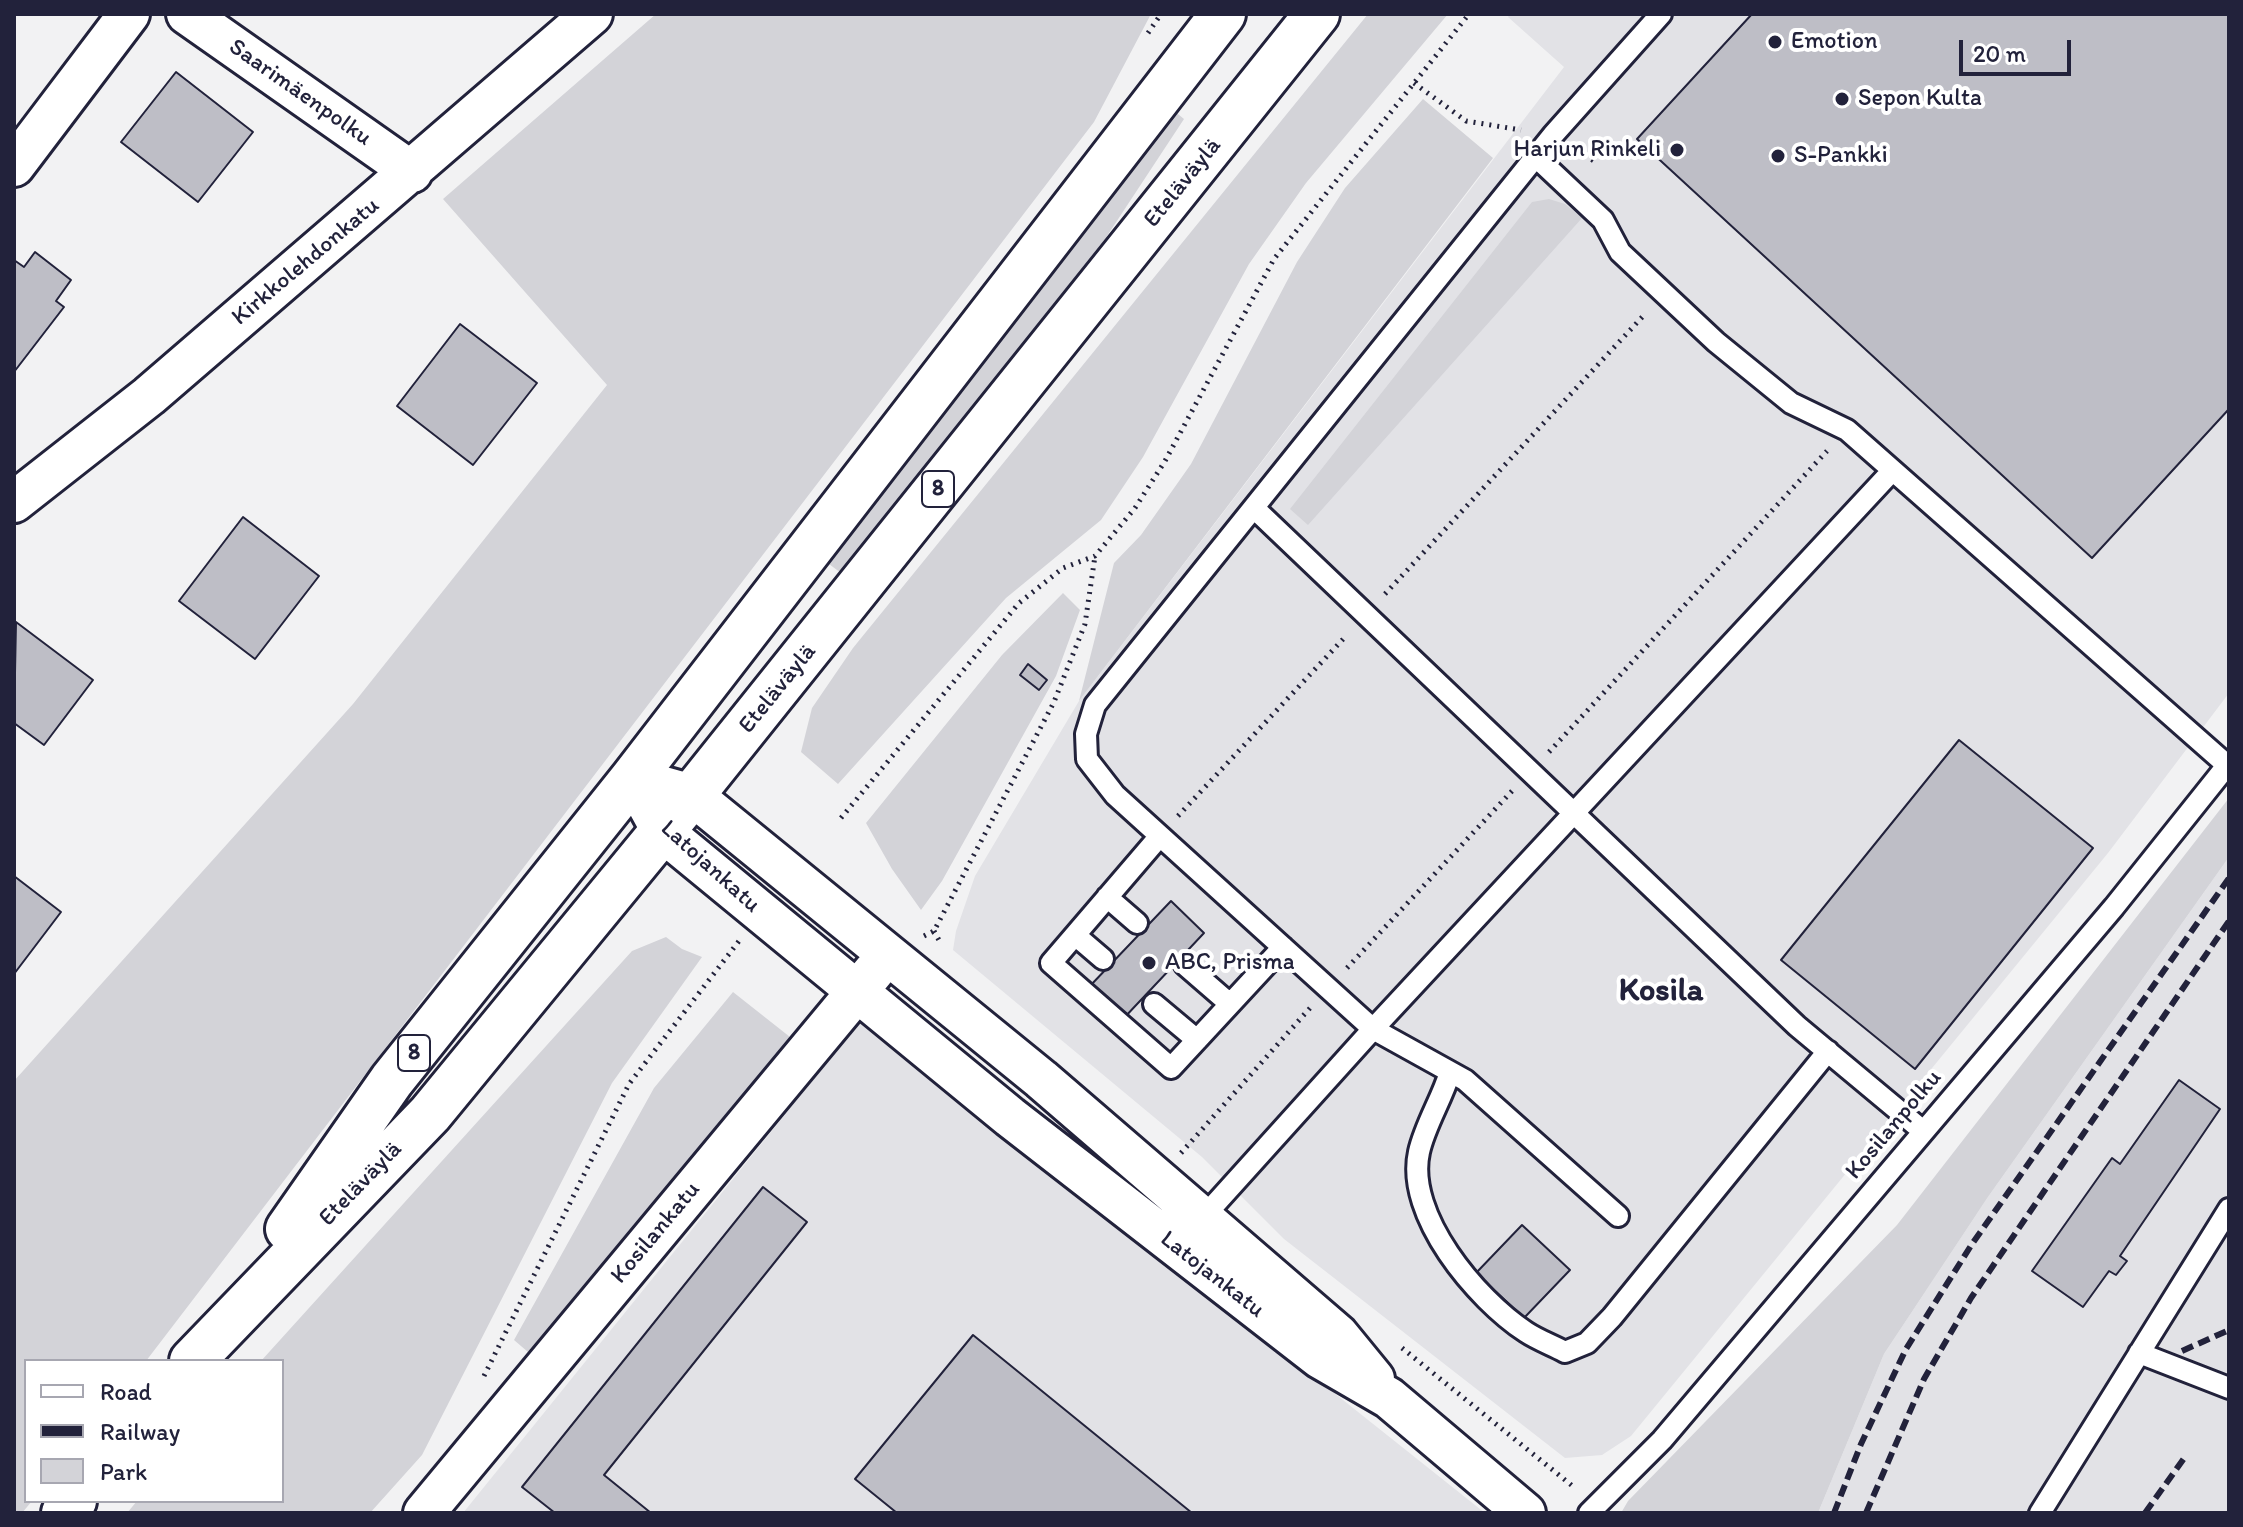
<!DOCTYPE html>
<html>
<head>
<meta charset="utf-8">
<style>
  body { margin:0 }
  #map { position:relative; width:2243px; height:1527px; overflow:hidden; background:#f2f2f3; font-family:Itim,sans-serif }
  canvas { display:block }
  .frame { position:absolute; inset:0; border:16px solid #22223b; pointer-events:none }
  .legend { position:absolute; left:24px; top:1359px; width:260px; height:144px; box-sizing:border-box; background:#fff; border:2px solid #a7a7b1; margin:0; padding:10px 14px; list-style:none; font-size:24px; color:#22223b }
  .legend li { display:flex; align-items:center; gap:16px; height:40px }
  .legend b { width:40px; border:2px solid #a7a7b1 }
  .scale { position:absolute; left:1959px; top:40px; width:112px; height:36px; box-sizing:border-box; border:4px solid #22223b; border-top:0; padding-left:10px; font-size:24px; line-height:28px; white-space:nowrap; color:#22223b; -webkit-text-stroke:6px #fff; paint-order:stroke }
</style>
</head>
<body>
<div id="map">
<canvas width="2243" height="1527"></canvas>
<div class="frame"></div>
<ul class="legend">
<li><b style="height:10px;background:#fff"></b>Road</li>
<li><b style="height:10px;background:#22223b"></b>Railway</li>
<li><b style="height:22px;background:#d3d3d8"></b>Park</li>
</ul>
<div class="scale">20 m</div>
</div>
<script>
const ctx = document.querySelector('canvas').getContext('2d');
ctx.lineJoin = 'round';
function fill(path, color) { ctx.fillStyle = color; ctx.fill(path, 'evenodd'); }
function strokePath(path, color, width, dash) { ctx.strokeStyle = color; ctx.lineWidth = width; ctx.lineCap = dash ? 'butt' : 'round'; ctx.setLineDash(dash || []); ctx.stroke(path); }
function label(font, color, halo, rows, align = 'center') {
  ctx.font = font + ' Itim,sans-serif'; ctx.lineWidth = 8; ctx.setLineDash([]); ctx.textBaseline = 'middle'; ctx.strokeStyle = halo; ctx.fillStyle = color; for (const [text, x, y, turn = 0] of rows) {
    ctx.save(); ctx.translate(x, y); ctx.rotate((+turn || 0) * Math.PI / 180); ctx.textAlign = isNaN(turn) ? turn : align; if (halo) ctx.strokeText(text, 0, 0); ctx.fillText(text, 0, 0); ctx.restore();
  }
}
fill(new Path2D(`
  M1510 14H2229V693L2108 853 1631 1436 1602 1455 1565 1458 1284 1239 1202 1157 953 950 956 931 975 876 1079 701 1564 67 1508 17Z
  M2229 857V1513H1818L1884 1354 1988 1197Z
  M863 1018 1485 1513H463Z`), '#e2e2e6');
fill(new Path2D(`
  M656 14H1151L1094 122 146 1361H26V1501H32L22 1513H14V1081L353 704 607 385 443 199Z
  M1368 14H1448L1306 183 1249 264 1143 457 1101 520 1006 598 838 784 801 752 812 708 853 648Z
  M1423 99 1493 158 1079 701 1114 563 1141 535 1191 464 1297 262 1345 188Z
  M1173 110 1184 119 1105 239 841 573 829 564Z
  M1549 199 1565 204 1582 218 1308 525 1290 509 1532 202Z
  M1063 593 1080 610 1056 676 942 881 921 910 892 869 866 823 1002 655Z
  M2229 798V857L1988 1197 1884 1354 1818 1513H1621L1628 1501 1897 1225Z
  M666 937 682 949 702 957 612 1083 422 1455 370 1513H127L137 1501H282V1361H261L632 951Z
  M733 992 790 1037 647 1215 528 1352 514 1340 654 1088Z`), '#d3d3d8');
const building = new Path2D(`
  M1752 14H2229V409L2092 558 1637 139Z
  M176 72 253 132 198 202 121 142Z
  M35 252 71 280 56 301 64 307 14 372V260L24 267Z
  M460 324 537 383 473 465 397 406Z
  M243 517 319 576 255 659 179 601Z
  M16 622 93 680 44 745 14 723Z
  M1028 664 1047 680 1039 690 1020 675Z
  M1959 740 2093 848 1915 1069 1781 960Z
  M14 876 61 912 14 974Z
  M1171 901 1204 933 1123 1019 1089 987Z
  M2179 1080 2220 1109 2120 1256 2127 1261 2116 1275 2109 1271 2083 1307 2032 1271 2112 1158 2120 1164Z
  M763 1187 807 1222 604 1475 651 1513H555L522 1487Z
  M1522 1225 1570 1270 1524 1318 1476 1273Z
  M973 1335 1192 1513H897L855 1479Z`);
fill(building, '#bebec6');
strokePath(building, '#22223b', 2);
const service = new Path2D(`
  M1536 157 1603 220 1620 252 1716 342 1791 403 1847 430 2227 765
  M1254 508 1797 1026 1923 1131
  M1159 837 1051 963 1171 1068 1283 947
  M1107 897 1137 923
  M1075 935 1103 959
  M1185 965 1230 1004
  M1154 1004 1197 1040
  M1450 1072C1442 1099 1425 1125 1419 1152 1405 1215 1476 1299 1526 1332 1538 1340 1552 1345 1565 1352L1587 1343 1612 1317 1828 1051
  M1618 1216 1465 1080 1373 1029 1115 795 1087 759 1086 734 1095 705 1553 135 1661 14
  M1198 1223 1373 1029 1892 471
  M2139 1353 2229 1388
  M1589 1513 1662 1440 2114 907 2229 763
  M2040 1513 2229 1209`);
const minor = new Path2D(`
  M187 14 412 172
  M14 166 129 14
  M14 502 149 396 592 14
  M633 778 662 831 1010 1117 1320 1358 1389 1398 1525 1513
  M660 786 692 795 1041 1079 1338 1335 1374 1379
  M424 1513 874 971`);
const trunk = new Path2D(`
  M288 1229 392 1080 633 778 1223 14
  M192 1361 430 1114 692 795 1317 14
  M64 1513 74 1501`);
strokePath(service, '#22223b', 26);
strokePath(minor, '#22223b', 46);
strokePath(trunk, '#22223b', 50);
strokePath(new Path2D(`
  M1148 33 1161 14
  M1414 83 1466 121 1521 130
  M1578 151 1594 161
  M1385 594 1645 314
  M1549 752 1827 451
  M1178 816 1346 636
  M841 818 1019 603 1063 568 1095 556 1135 508 1165 461 1274 259 1469 14
  M934 931 941 944
  M924 936 934 931 1054 702 1085 624 1095 556
  M1347 968 1512 791
  M1181 1153 1310 1008
  M1402 1348 1575 1488
  M484 1376 629 1084 739 941`), '#22223b', 5, [2, 6]);
strokePath(service, '#fff', 20);
strokePath(minor, '#fff', 40);
strokePath(trunk, '#fff', 44);
strokePath(new Path2D(`
  M2182 1351 2229 1330
  M1834 1513 1861 1444 1906 1349 1972 1244 2229 878
  M1866 1513 1924 1379 1971 1298 2229 921
  M2145 1513 2185 1457`), '#22223b', 6, [12, 6]);
for (const [x, y, r, color] of [
  [1775,42,8,"#22223b"],
  [1842,99,8,"#22223b"],
  [1677,150,8,"#22223b"],
  [1778,156,8,"#22223b"],
  [1149,963,8,"#22223b"]
]) { const dot = new Path2D(); dot.arc(x, y, r, 0, 2 * Math.PI); ctx.fillStyle = color; ctx.fill(dot); strokePath(dot, '#fff', 3); }
for (const [x, y, w] of [
  [938,489,32],
  [414,1053,32]
]) { const box = new Path2D(); box.roundRect(x - w / 2, y - 18, w, 36, 6); ctx.fillStyle = '#fff'; ctx.fill(box); strokePath(box, '#22223b', 2); }
label('bold 22px', '#22223b', null, [
  ["8",938,489],
  ["8",414,1053]
]);
label('24px', '#22223b', '#fff', [
  ["Emotion",1791,42],
  ["Sepon Kulta",1858,99],
  ["Harjun Rinkeli",1661,150,"right"],
  ["S-Pankki",1794,156],
  ["ABC, Prisma",1165,963]
], 'left');
label('24px', '#22223b', '#fff', [
  ["Saarimäenpolku",300,93,35],
  ["Eteläväylä",1183,183,-51],
  ["Kirkkolehdonkatu",306,262,-40],
  ["Eteläväylä",778,689,-51],
  ["Latojankatu",710,867,42],
  ["Kosilanpolku",1894,1125,-50],
  ["Eteläväylä",361,1184,-46],
  ["Kosilankatu",656,1233,-50],
  ["Latojankatu",1212,1275,38]
]);
label('bold 32px', '#22223b', '#fff', [
  ["Kosila",1661,992]
]);
</script>
</body>
</html>
